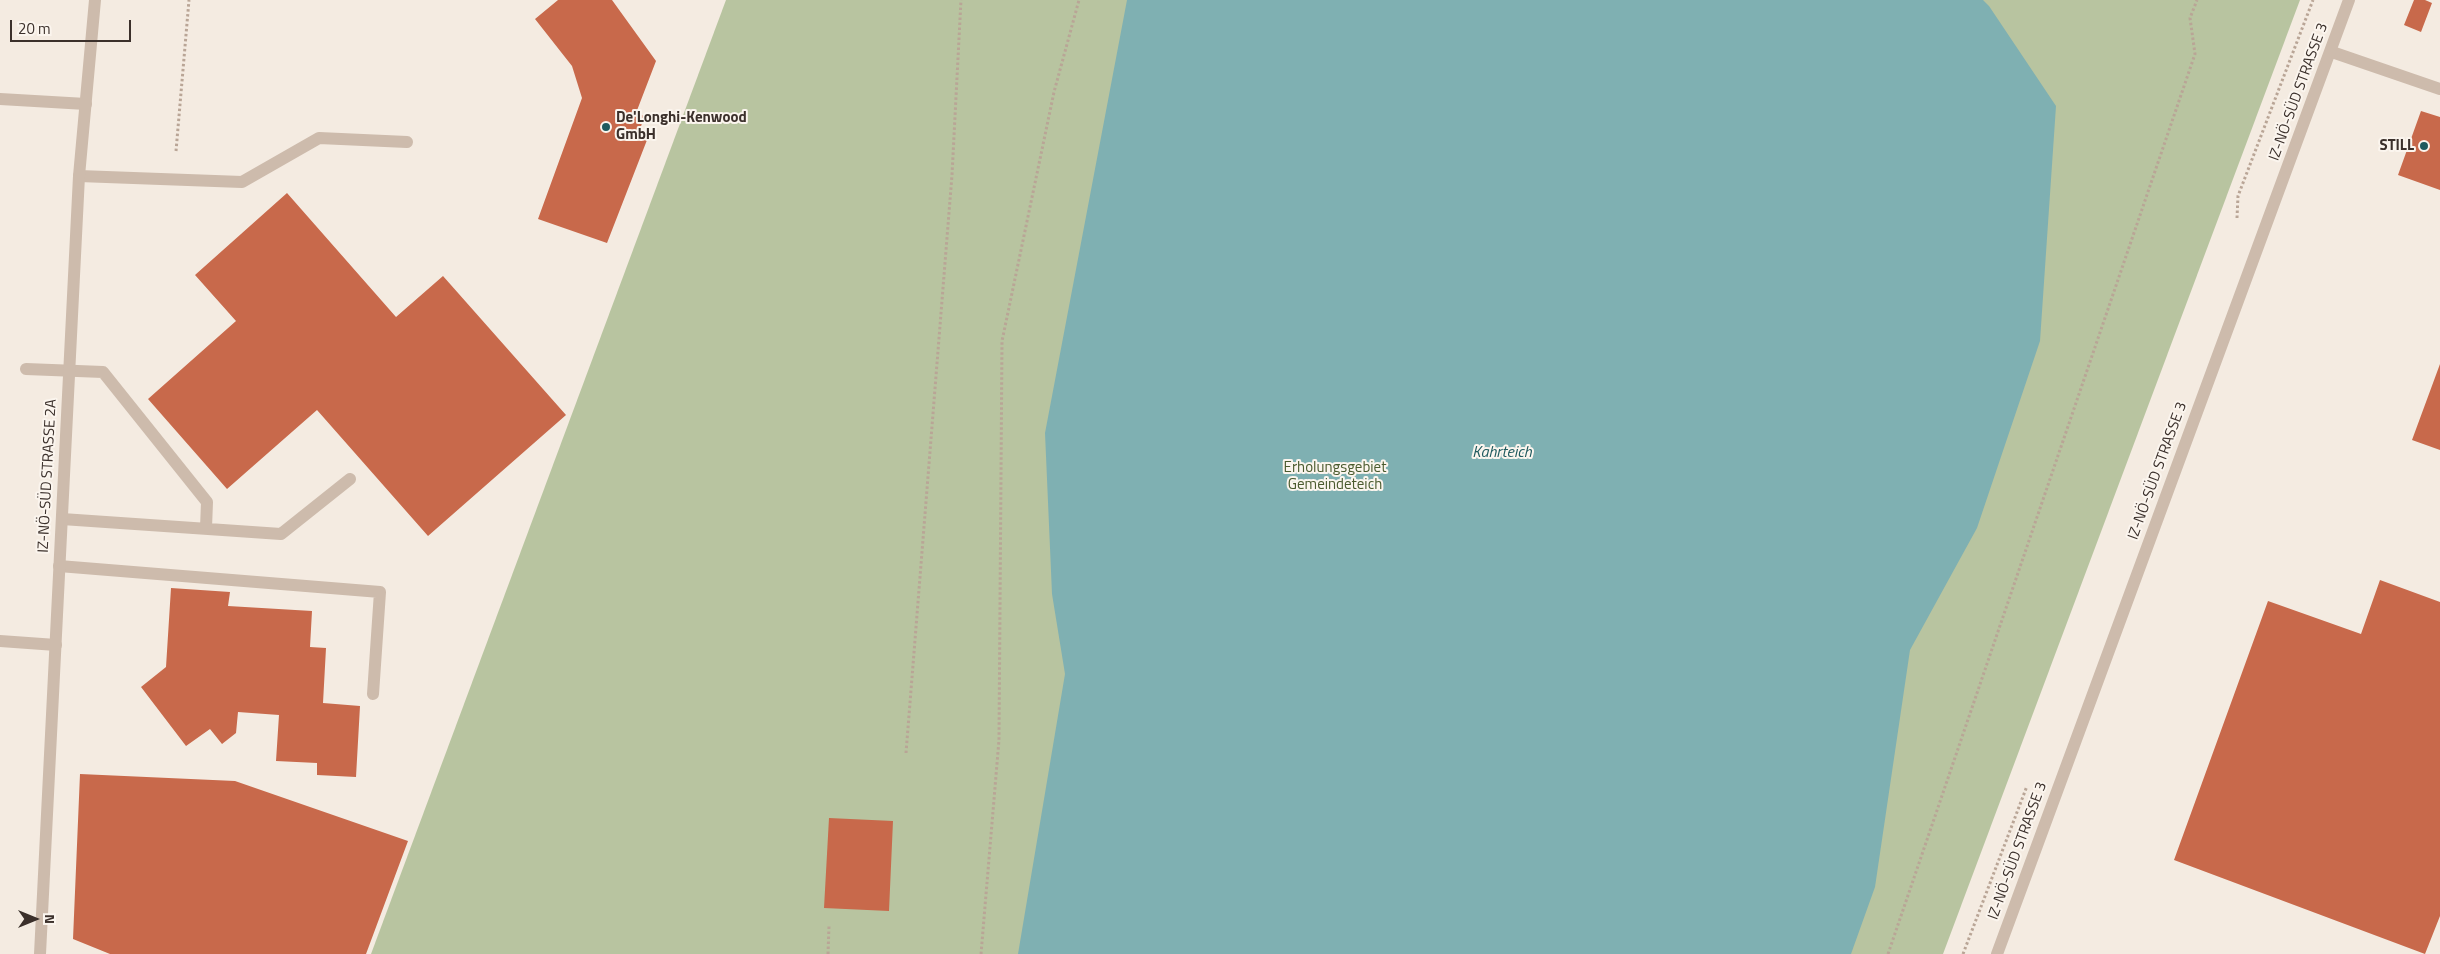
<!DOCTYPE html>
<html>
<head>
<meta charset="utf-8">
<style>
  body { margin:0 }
  #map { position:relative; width:2440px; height:954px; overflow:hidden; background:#f4ebe1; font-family:"Titillium Web",sans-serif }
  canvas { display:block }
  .north { position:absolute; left:10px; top:894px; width:50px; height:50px; -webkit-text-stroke:4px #fbf5ee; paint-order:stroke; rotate:90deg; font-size:14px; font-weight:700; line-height:20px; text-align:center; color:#3b302b }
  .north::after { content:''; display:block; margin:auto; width:18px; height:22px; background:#3b302b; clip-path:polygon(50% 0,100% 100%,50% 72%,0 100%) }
  .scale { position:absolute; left:10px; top:20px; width:121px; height:22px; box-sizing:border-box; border:2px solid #3b302b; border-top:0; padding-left:6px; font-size:15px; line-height:18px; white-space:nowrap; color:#3b302b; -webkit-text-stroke:4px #fbf5ee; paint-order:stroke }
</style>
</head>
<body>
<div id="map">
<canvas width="2440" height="954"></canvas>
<div class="north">N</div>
<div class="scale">20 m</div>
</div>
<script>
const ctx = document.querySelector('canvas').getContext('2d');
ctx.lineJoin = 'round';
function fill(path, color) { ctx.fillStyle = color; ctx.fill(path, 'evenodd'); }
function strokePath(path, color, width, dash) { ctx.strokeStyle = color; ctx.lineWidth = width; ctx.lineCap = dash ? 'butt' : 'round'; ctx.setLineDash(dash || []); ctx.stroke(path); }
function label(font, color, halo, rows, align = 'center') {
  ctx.font = font + ' "Titillium Web",sans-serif'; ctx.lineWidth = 4; ctx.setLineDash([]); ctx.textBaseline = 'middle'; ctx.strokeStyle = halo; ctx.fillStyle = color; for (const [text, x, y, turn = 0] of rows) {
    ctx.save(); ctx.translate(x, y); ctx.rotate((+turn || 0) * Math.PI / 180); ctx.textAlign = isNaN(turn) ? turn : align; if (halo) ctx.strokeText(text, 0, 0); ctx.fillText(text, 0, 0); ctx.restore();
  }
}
fill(new Path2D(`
  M726 0H2300L1943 954H371Z`), '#b8c4a0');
fill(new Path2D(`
  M1127 0H1983L1989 6 2056 106 2040 341 1977 528 1910 650 1875 887 1851 954H1018L1065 674 1052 594 1045 433Z`), '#7fb0b2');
fill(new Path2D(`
  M558 0H612L656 61 636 113 644 116 638 137 647 140 607 243 538 219 582 98 572 66 535 19Z
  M2414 0H2425L2432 3 2421 32 2404 25Z
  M2421 111 2440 117V190L2398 175Z
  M287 193 396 317 443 276 566 415 428 536 317 410 227 489 148 399 236 321 195 275Z
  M2440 364V450L2412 440Z
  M2380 580 2440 602V916L2425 954 2174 860 2268 601 2361 634Z
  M171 588 230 592 228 606 312 611 310 647 326 648 323 703 360 706 356 777 317 775V763L276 761 279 715 238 712 236 733 222 744 210 729 186 746 141 687 166 667Z
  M80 774 235 781 408 841 366 954H110L73 939Z
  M829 818 893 821 889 911 824 908Z`), '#c8694b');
strokePath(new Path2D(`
  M176 151 189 0
  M2237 218 2238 196 2313 0
  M906 753 952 175 961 0
  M828 954 829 926
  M981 954 999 740 1002 341 1054 92 1079 0
  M1888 954 2195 54 2190 18 2197 0
  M1963 954 2027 786`), '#b9a596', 3, [2.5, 2.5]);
strokePath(new Path2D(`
  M2332 52 2440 89
  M0 99 86 104
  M79 176 242 182 319 138 407 142
  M26 369 103 372 207 502 206 528
  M62 519 281 534 350 479
  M59 566 380 592 373 694
  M0 641 56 645`), '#cdbbac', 12);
strokePath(new Path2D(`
  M40 954 79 176 95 0
  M1997 954 2349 0`), '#cdbbac', 12);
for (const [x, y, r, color] of [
  [606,127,5,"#1f5a5e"],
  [2424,146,5,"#1f5a5e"]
]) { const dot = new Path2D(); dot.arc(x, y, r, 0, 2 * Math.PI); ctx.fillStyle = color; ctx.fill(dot); strokePath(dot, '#fbf5ee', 2); }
label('15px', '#3b302b', '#fbf5ee', [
  ["IZ-NÖ-SÜD STRASSE 3",2299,92,-70],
  ["IZ-NÖ-SÜD STRASSE 3",2158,471,-70],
  ["IZ-NÖ-SÜD STRASSE 2A",48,476,-87],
  ["IZ-NÖ-SÜD STRASSE 3",2018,851,-70]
]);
label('bold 15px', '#3b302b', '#fbf5ee', [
  ["De'Longhi-Kenwood",616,118],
  ["GmbH",616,135],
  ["STILL",2414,146,"right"]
], 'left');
label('15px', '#4a5a2e', '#fbf5ee', [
  ["Erholungsgebiet",1335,468],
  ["Gemeindeteich",1335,485]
]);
label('italic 16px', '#1f5a5e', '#fbf5ee', [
  ["Kahrteich",1502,453]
]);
</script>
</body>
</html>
